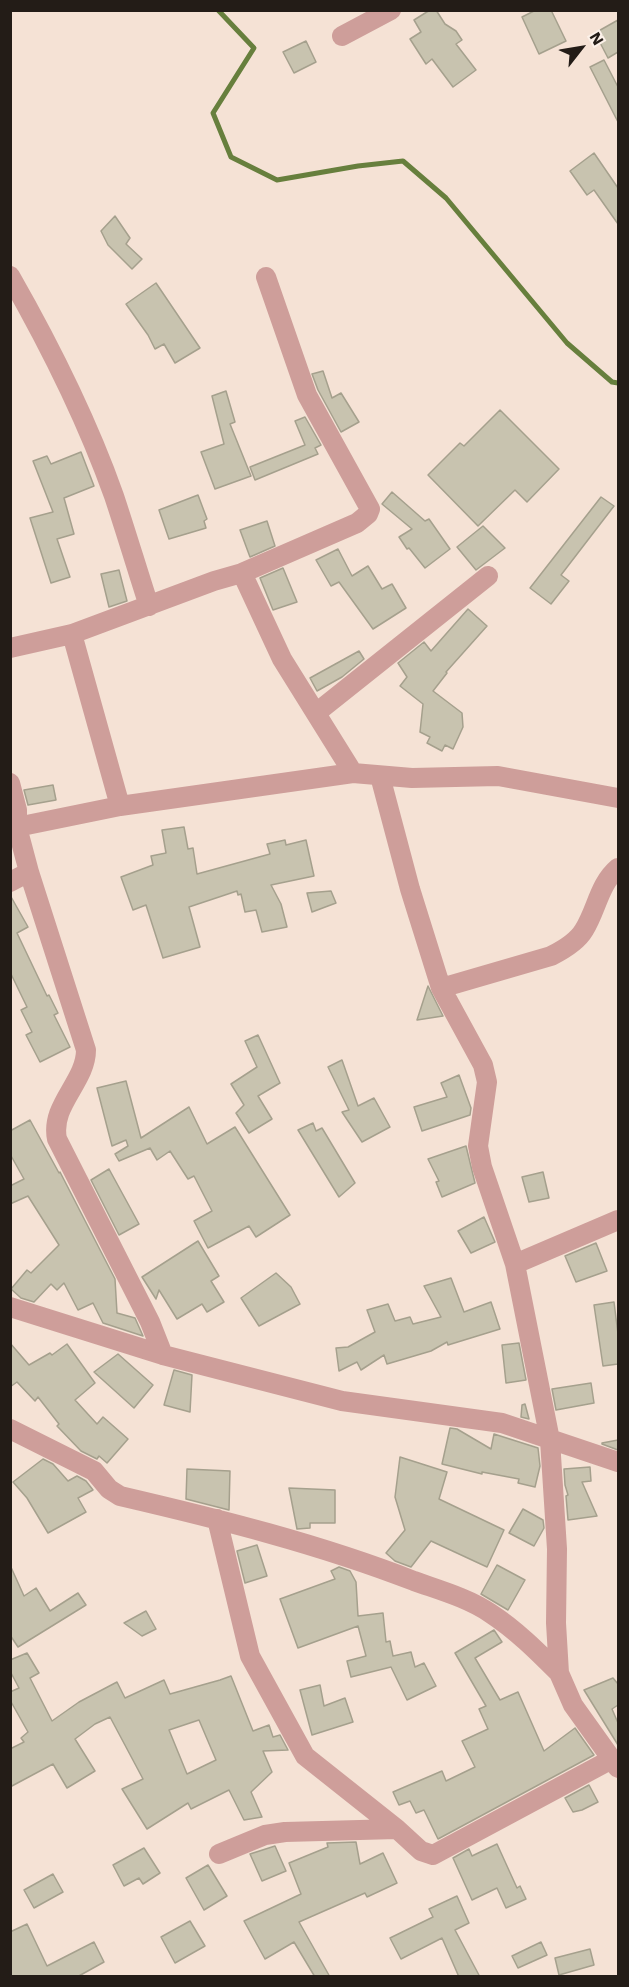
<!DOCTYPE html>
<html>
<head>
<meta charset="utf-8">
<style>
  body { margin:0 }
  #map { position:relative; width:629px; height:1987px; overflow:hidden; background:#f5e2d5; font-family:"Work Sans",sans-serif }
  canvas { display:block }
  .frame { position:absolute; inset:0; border:12px solid #231c17; pointer-events:none }
  .north { position:absolute; left:551px; top:18px; width:60px; height:60px; -webkit-text-stroke:4px #fcf1e9; paint-order:stroke; rotate:59deg; font-size:16px; font-weight:700; line-height:24px; text-align:center; color:#231c17 }
  .north::after { content:''; display:block; margin:auto; width:21px; height:27px; background:#231c17; clip-path:polygon(50% 0,100% 100%,50% 72%,0 100%) }
</style>
</head>
<body>
<div id="map">
<canvas width="629" height="1987"></canvas>
<div class="frame"></div>
<div class="north">N</div>
</div>
<script>
const ctx = document.querySelector('canvas').getContext('2d');
ctx.lineJoin = 'round';
function strokePath(path, color, width, dash) { ctx.strokeStyle = color; ctx.lineWidth = width; ctx.lineCap = dash ? 'butt' : 'round'; ctx.setLineDash(dash || []); ctx.stroke(path); }
function fill(path, color) { ctx.fillStyle = color; ctx.fill(path, 'evenodd'); }
strokePath(new Path2D(`
  M218 10 254 48 213 113 231 157 277 180 358 166 403 161 446 198 567 343 612 382 618 383`), '#677f3d', 5);
const building = new Path2D(`
  M430 10H436L445 24 456 31 462 40 456 44 476 70 453 87 432 59 426 64 410 39 421 32 414 20Z
  M536 10H551L566 41 539 54 522 17Z
  M618 20V52L608 58 595 33Z
  M306 41 316 62 294 73 283 52Z
  M604 60 618 87V122L590 67Z
  M594 153 618 188V224L594 190 587 195 570 171Z
  M115 216 130 238 126 244 142 259 132 269 108 245 101 231Z
  M156 283 200 348 175 363 164 344 155 349 148 335 126 304Z
  M323 371 332 398 341 393 359 422 341 432 318 390 312 374Z
  M226 391 235 422 230 424 251 476 215 489 201 452 224 444 212 396Z
  M500 410 559 469 527 502 515 490 478 526 428 475 460 443 464 446Z
  M305 417 321 445 315 448 318 454 255 480 250 467 305 445 295 421Z
  M81 452 94 486 64 498 74 534 57 539 70 577 51 583 30 518 53 512 33 461 47 456 51 464Z
  M392 492 425 521 429 519 450 549 425 568 409 548 407 549 399 537 412 529 382 504Z
  M198 495 207 519 204 521 206 528 169 539 159 510Z
  M601 497 614 506 561 575 569 581 551 604 530 588Z
  M267 521 275 546 250 557 240 530Z
  M483 526 505 548 476 570 457 547Z
  M338 549 352 576 368 566 382 589 392 584 406 608 373 629 339 582 331 586 316 560Z
  M283 568 297 602 273 610 260 578Z
  M119 570 127 601 109 607 101 574Z
  M468 609 487 626 446 672 447 673 433 691 462 713 463 727 453 749 445 745 442 751 427 743 430 737 420 732 423 704 400 686 407 677 398 663 424 642 431 651Z
  M359 651 364 659 342 677 317 691 310 678Z
  M53 785 56 800 28 805 24 790Z
  M184 827 188 849 193 848 197 874 270 854 267 844 285 840 286 845 306 840 314 876 271 885 281 904 287 927 262 932 256 910 245 912 241 894 238 895 237 891 189 907 200 947 163 958 146 905 133 910 121 877 153 865 151 856 166 853 162 830Z
  M331 891 336 903 312 912 307 893Z
  M10 895 28 927 17 933 47 996 49 995 58 1013 54 1015 70 1047 40 1062 26 1035 32 1032 21 1010 27 1007 10 972Z
  M428 986 443 1016 417 1020Z
  M258 1035 280 1083 258 1096 272 1119 249 1133 236 1113 244 1105 231 1084 257 1067 245 1041Z
  M342 1060 358 1106 374 1098 390 1127 362 1142 342 1112 349 1110 328 1067Z
  M459 1075 471 1108 470 1115 422 1131 414 1107 447 1097 441 1083Z
  M126 1081 141 1138 189 1107 207 1144 235 1127 290 1215 256 1237 249 1226 208 1248 194 1221 212 1211 194 1176 188 1179 170 1151 157 1160 150 1148 119 1161 115 1154 128 1146 126 1140 112 1146 97 1088Z
  M30 1120 59 1173 60 1172 115 1279 117 1313 135 1318 143 1336 103 1323 93 1303 78 1310 64 1283 57 1290 51 1284 34 1302 21 1298 11 1289 27 1270 31 1273 59 1245 28 1196 10 1204V1186L24 1179 10 1154V1131Z
  M313 1123 316 1131 322 1128 355 1183 339 1197 298 1130Z
  M466 1146 475 1183 442 1197 436 1182 439 1181 428 1159Z
  M109 1169 139 1224 119 1235 91 1180Z
  M543 1172 549 1198 529 1202 522 1177Z
  M484 1217 495 1242 471 1253 458 1231Z
  M198 1241 219 1276 211 1281 224 1302 207 1312 202 1304 177 1319 159 1290 156 1299 142 1277Z
  M596 1243 607 1271 576 1282 565 1256Z
  M276 1273 291 1287 300 1304 259 1326 241 1298Z
  M451 1278 464 1312 491 1302 500 1329 448 1345 447 1342 431 1351 387 1364 384 1355 361 1370 357 1362 339 1371 336 1348 348 1347 375 1332 367 1310 388 1304 395 1321 410 1317 413 1324 441 1317 424 1286Z
  M614 1302 618 1334V1364L603 1366 594 1305Z
  M10 1343 29 1365 50 1353 52 1355 67 1344 95 1383 75 1400 97 1424 103 1417 128 1439 107 1463 99 1456 97 1459 81 1451 57 1426 59 1424 38 1397 35 1401 17 1382 10 1387Z
  M519 1343 526 1380 506 1383 502 1345Z
  M118 1354 153 1385 134 1408 94 1372Z
  M174 1370 192 1375 190 1412 164 1405Z
  M591 1383 594 1403 556 1410 552 1389Z
  M525 1404 529 1419 521 1417 522 1405Z
  M450 1428 457 1429 491 1449 494 1434 538 1448 540 1466 535 1487 518 1483 519 1479 482 1472V1474L442 1464Z
  M618 1440V1450L602 1444V1443Z
  M400 1457 447 1472 439 1499 504 1530 487 1567 431 1541 411 1567 395 1561 386 1553 405 1530 395 1497Z
  M43 1459 53 1464 68 1481 77 1476 86 1481 93 1490 78 1498 86 1512 48 1533 27 1498 13 1482Z
  M590 1467 591 1481 582 1482 597 1516 568 1520 566 1496 568 1495 565 1485 564 1469Z
  M187 1469 230 1471 229 1510 186 1499Z
  M289 1488 335 1490V1523H310V1528L297 1529Z
  M523 1509 543 1520 544 1528 534 1546 509 1533Z
  M257 1545 267 1576 245 1583 237 1551Z
  M10 1565 24 1596 36 1588 50 1611 78 1593 86 1605 18 1647 10 1635Z
  M497 1565 525 1580 508 1610 481 1594Z
  M339 1567 350 1571 356 1582 358 1616 383 1613 386 1642 390 1641 393 1656 411 1652 415 1667 424 1663 436 1686 407 1700 391 1667 351 1677 347 1661 366 1656 358 1626 298 1648 280 1599 335 1579 331 1571Z
  M146 1611 156 1629 142 1636 124 1623Z
  M494 1630 502 1642 475 1658 500 1700 518 1692 544 1751 575 1728 594 1755 438 1839 424 1810 416 1813 410 1801 399 1805 393 1792 442 1771 446 1781 475 1767 462 1741 488 1729 479 1709 486 1706 455 1653Z
  M27 1653 39 1673 30 1678 52 1721 79 1702 117 1682 125 1698 164 1680 170 1694 220 1680 231 1676 253 1731 269 1725 273 1737 280 1735 288 1750 263 1751 272 1772 251 1792 262 1817 244 1820 229 1790 191 1809 188 1803 147 1829 122 1789 143 1779 110 1717 95 1724 75 1739 95 1771 67 1788 53 1764 10 1787V1749L24 1742 21 1738 28 1732 10 1700V1692L19 1688 10 1671V1660ZM199 1720 216 1760 187 1774 169 1730Z
  M613 1678 618 1684V1705L612 1709 618 1723V1745L584 1690Z
  M320 1685 324 1706 345 1698 353 1722 312 1735 300 1690Z
  M589 1785 598 1802 582 1810 573 1812 565 1798Z
  M356 1842 360 1864 383 1853 397 1883 367 1897 365 1893 299 1922 330 1977H315L294 1942 265 1959 244 1921 301 1894 289 1863 328 1847 327 1843Z
  M497 1844 517 1888 520 1886 526 1899 506 1908 497 1888 472 1900 453 1858 469 1849 472 1856Z
  M275 1846 286 1871 262 1881 250 1854Z
  M144 1848 160 1873 143 1884 139 1878 124 1886 113 1865Z
  M208 1865 227 1896 204 1910 186 1878Z
  M53 1874 63 1892 34 1908 24 1890Z
  M457 1896 469 1923 455 1930 480 1977H459L442 1938 401 1959 390 1938 433 1917 429 1909Z
  M190 1921 205 1946 175 1963 161 1937Z
  M27 1924 47 1966 94 1942 104 1962 77 1977H10V1932Z
  M541 1942 547 1955 518 1968 512 1956Z
  M590 1949 594 1965 559 1975 555 1958Z`);
fill(building, '#c8c3af');
strokePath(building, '#a5a08d', 1.5);
strokePath(new Path2D(`
  M342 36 391 10
  M10 276C50 346 87 420 114 496 126 532 137 569 149 606
  M242 573 282 659 353 773
  M72 634 120 806
  M10 648 72 634 214 581 242 573 357 523 368 514 370 509 307 395 266 277
  M316 713 488 576
  M380 776 410 889 441 988 483 1065 487 1082 478 1146 482 1167 515 1264 550 1440 557 1549 556 1623 559 1673 573 1705 618 1768
  M10 783 17 810V827L29 872 86 1050C86 1082 50 1105 57 1139L150 1322 163 1355
  M17 827 120 806 353 773 412 778 498 776 618 798
  M10 882 29 872
  M441 988 551 956C563 950 577 942 584 930 597 909 599 884 618 868
  M515 1264 618 1220
  M10 1307 163 1355 342 1401 502 1423 618 1462
  M10 1429 94 1471 109 1489 120 1496C219 1519 319 1544 414 1581 439 1590 468 1598 490 1613 516 1630 537 1651 559 1673
  M217 1519 250 1656 305 1756 397 1829 421 1851 433 1855 612 1759
  M219 1854 265 1835 285 1832 397 1829`), '#ce9e9a', 20);
</script>
</body>
</html>
